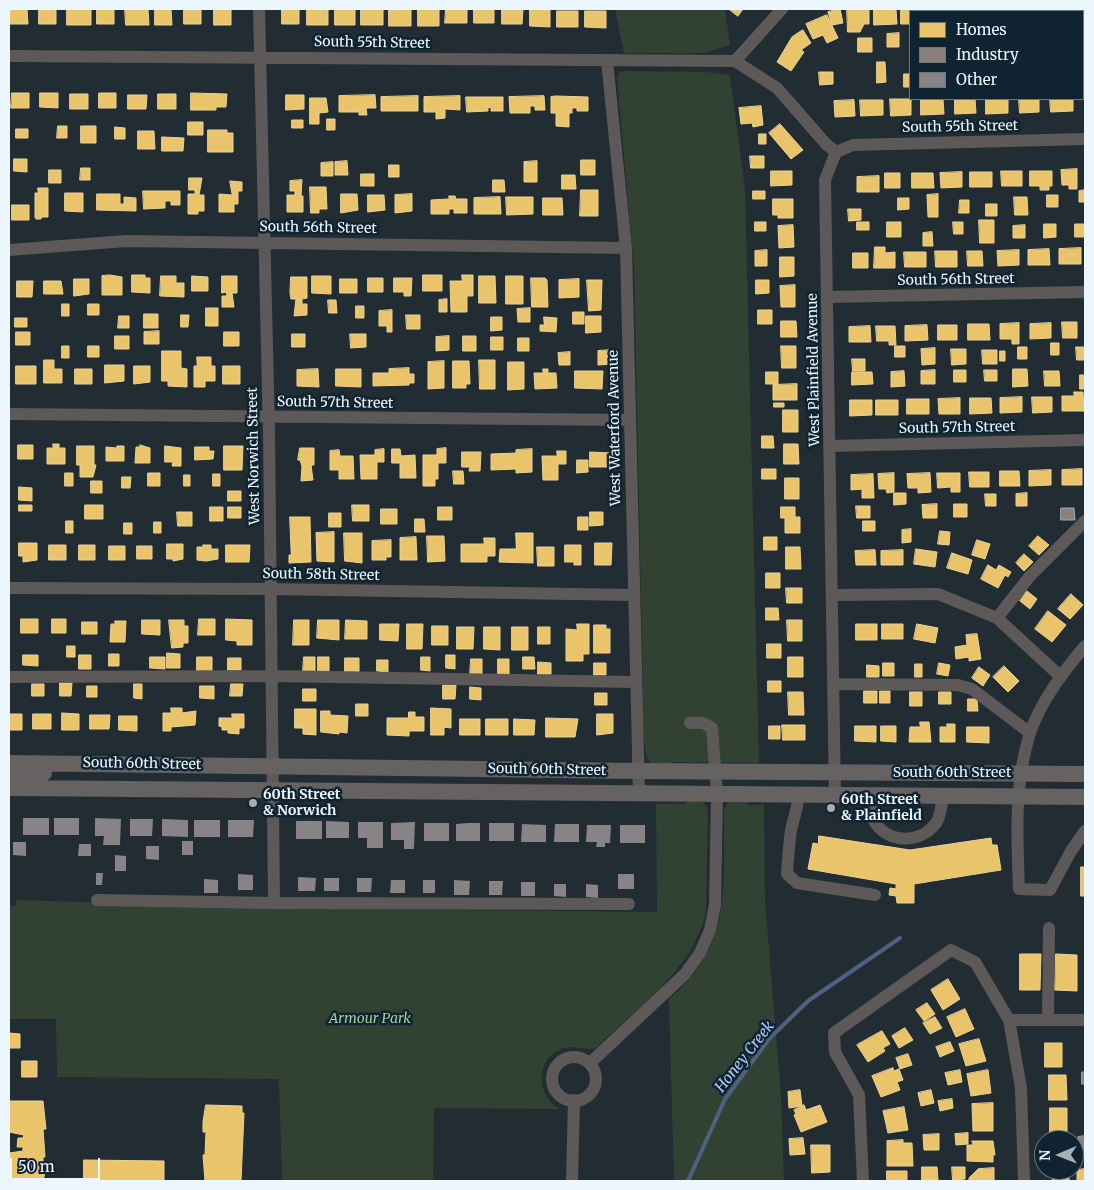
<!DOCTYPE html>
<style>
body{margin:0}
#map{position:relative;width:1094px;height:1190px;overflow:hidden;background:#222c33;font-family:Merriweather,serif}
canvas{display:block}
.frame{position:absolute;inset:0;border:10px solid #ecf6fd;pointer-events:none}
.legend{position:absolute;left:909px;top:10px;width:175px;height:90px;box-sizing:border-box;background:#102331;border:1px solid #687783;margin:0;padding:6px 9px;list-style:none;font-size:15px;color:#ecf6fd}
.legend li{display:flex;align-items:center;gap:10px;height:25px}
.legend b{width:25px;border:1px solid #687783}
.north{position:absolute;left:1034px;top:1130px;width:50px;height:50px;box-sizing:border-box;background:#102331;border:1px solid #687783;border-radius:50%;rotate:269deg;font-size:14px;font-weight:700;line-height:20px;text-align:center;color:#ecf6fd}
.north::after{content:'';display:block;margin:auto;width:18px;height:22px;background:#a5afb6;clip-path:polygon(50% 0,100% 100%,50% 72%,0 100%)}
.scale{position:absolute;left:10px;top:1158px;width:90px;height:22px;box-sizing:border-box;border:2px solid #ecf6fd;border-top:0;padding-left:6px;font-size:15px;line-height:18px;white-space:nowrap;color:#ecf6fd;-webkit-text-stroke:4px #102331;paint-order:stroke}
</style>
<div id="map">
<canvas width="1094" height="1190"></canvas>
<div class="frame"></div>
<ul class="legend">
<li><b style="height:14px;background:#e9c46a"></b>Homes</li>
<li><b style="height:14px;background:#8a817c"></b>Industry</li>
<li><b style="height:14px;background:#888386"></b>Other</li>
</ul>
<div class="north">N</div>
<div class="scale">50 m</div>
</div>
<script>
const ctx = document.querySelector('canvas').getContext('2d');
ctx.lineJoin = 'round';
function paint(path, color) { ctx.fillStyle = color; ctx.fill(path, 'evenodd'); }
function stroke(path, color, width, dash) { ctx.strokeStyle = color; ctx.lineWidth = width; ctx.lineCap = dash ? 'butt' : 'round'; ctx.setLineDash(dash || []); ctx.stroke(path); }
function label(font, color, halo, rows, align = 'center') {
  ctx.font = font + ' Merriweather,serif'; ctx.lineWidth = 5; ctx.setLineDash([]); ctx.textBaseline = 'middle'; ctx.strokeStyle = halo; ctx.fillStyle = color; for (const [text, x, y, turn = 0] of rows) {
    ctx.save(); ctx.translate(x, y); ctx.rotate((+turn || 0) * Math.PI / 180); ctx.textAlign = isNaN(turn) ? turn : align; if (halo) ctx.strokeText(text, 0, 0); ctx.fillText(text, 0, 0); ctx.restore();
  }
}
paint(new Path2D(`
 M615,9H725L730,45L704,53H624Z
 M623,71L706,72L730,75L745,190L759,763L673,762L669,766L651,764L647,758L644,741L634,268L617,79L619,73Z
 M744,800L749,805L764,804L765,900L781,1096L784,1181H674L669,999C734,945 723,884 724,809L729,801Z
 M688,801L703,802L708,809L706,913C692,971 638,1007 597,1047C586,1053 573,1042 559,1050C534,1063 538,1096 559,1109L434,1108L433,1181H282L279,1079L57,1077L56,1019H9V906H16V900L266,908L657,912L656,804H685Z`), '#314233');
const homes = new Path2D(`
 M10,9H27L28,24H10Z
 M39,9H56V24H39Z
 M67,9H91V25H67Z
 M97,9H114V24H97Z
 M125,9H148L149,25H126Z
 M155,9H171L172,25H155Z
 M184,9H201V24H184Z
 M214,9H231V25H214Z
 M282,9H299V24H282Z
 M307,9H328V25H307Z
 M335,9H355V25H335Z
 M361,9H383V25H361Z
 M389,9H411V26H389Z
 M418,9H439V26H418Z
 M446,9H467V23H445Z
 M474,9H494V23H474Z
 M502,9H523L522,24H502Z
 M530,9L550,10V27L530,26Z
 M729,9H743L738,16Z
 M840,9L843,23L832,25L828,12Z
 M847,9H869V24H864L860,32H848Z
 M874,9H896L897,24L874,25Z
 M901,9H923V11H910V24H901Z
 M927,9H951V11H928Z
 M978,9V11H955V10Z
 M983,9H1005V11H983Z
 M1032,9L1033,11H1010V10Z
 M1037,9H1059V11H1037Z
 M1085,10V25H1083V11H1064Z
 M557,11H578V27H557Z
 M585,11H606V28L585,27Z
 M827,15L838,38L827,43L823,35L813,39L806,24Z
 M803,30L811,43L801,50L804,52L791,71L777,62L792,37Z
 M899,33V47H887V34Z
 M858,38H872V52H858Z
 M877,62H885L886,82L877,83Z
 M819,72H833V84L820,85Z
 M904,74H910V87H904Z
 M12,93H29V108H11Z
 M40,93H58V108L40,107Z
 M99,93H116V108H99Z
 M191,93L227,94L226,107H216V110H191Z
 M70,94H88V109H70Z
 M158,94H176V109H158Z
 M128,95H147L146,109H128Z
 M286,95H304V109L286,110Z
 M375,95L376,108H366L367,115H359V112H339V96Z
 M418,96V111H381V97Z
 M460,96V110L445,109V118L436,119V112H424V97Z
 M544,96L545,110H535V106H530V113H510L509,97Z
 M556,96L588,97V111H577V108H572V113H569V127L556,126V113H551V97Z
 M466,97H503V111H491V107L488,108V111L467,112Z
 M310,98H326L328,112L319,113V124H310Z
 M890,99H911V115L891,116Z
 M921,99H943L944,114L921,115Z
 M955,99H975L976,113L955,114Z
 M986,99H1008V113L986,114Z
 M1019,99H1039V112L1020,113Z
 M1050,99H1073V111L1051,112Z
 M854,100L855,116L835,117L834,101Z
 M860,100H883V115L861,116Z
 M761,106L763,125L753,127L752,123L741,124L739,108Z
 M327,119H335V130H327Z
 M292,120H303V128H292Z
 M188,122H203V135H188Z
 M780,124L803,150L791,159L769,133Z
 M58,126H67V138H57Z
 M81,126H96V143H81Z
 M115,127L125,128V139H115Z
 M16,129H28V138H16Z
 M208,130H227V133H233V152H208Z
 M138,131H154L155,149H138Z
 M759,134H766V144H759Z
 M162,137L184,138L183,151H162Z
 M750,156H764V168H751Z
 M14,159H27V172L14,171Z
 M581,160H595V175H581Z
 M347,161L348,175H335V162Z
 M537,161V182H524V162Z
 M333,162V176H321V163Z
 M389,165H399V177H389Z
 M81,168H90V180H80Z
 M1077,169V189H1069V185H1062L1061,170Z
 M49,170H61V183H49Z
 M771,171H792V185L771,186Z
 M1001,171H1022V186H1002Z
 M1030,171H1052V186H1049V190H1040V186H1030Z
 M962,172V187L941,188L940,173Z
 M970,172H992V187H970Z
 M885,173H900V188H885Z
 M912,173H933L934,188H912Z
 M361,174H374V186H361Z
 M562,175H575L576,189H562Z
 M879,176V192H857V177Z
 M189,178H202L199,195H204V211H198V214H188V194H195V190H189Z
 M302,180L301,196H303V212H287V195H295V191H290V181Z
 M493,180H504L505,192H493Z
 M230,181L242,182V191H238V204H234V212H219V194L232,195Z
 M310,187H326L327,209H319V213H311Z
 M38,188H48V217H41V219H36L35,217V193H38Z
 M581,190H598V216H580Z
 M1085,190V202H1079V191Z
 M143,191H180V205H171V201H165V208L144,209Z
 M753,191H765V199H753Z
 M65,193H83V212L65,211Z
 M97,194H120V204H124V197L136,198V211L97,210Z
 M341,194H357L358,210L341,213Z
 M412,194V211L395,213V195Z
 M938,194V217H928L927,195Z
 M368,195H384L385,210L368,212Z
 M1047,195H1058V207H1047Z
 M449,196H455L456,199H467V213H454V209H449V214H431V200L449,199Z
 M500,197L501,214H474V198Z
 M506,197H533V214L507,215Z
 M1014,197H1027L1028,215H1015Z
 M543,198H562L563,215H543Z
 M898,198H909V209L898,210Z
 M773,199H793V218H778V215H773Z
 M960,200H969V213H959Z
 M986,204H997V216H986Z
 M12,205H29V220H12Z
 M848,209H861V220L849,221Z
 M979,220H994V243H980Z
 M755,222H766V231H755Z
 M857,222H869V230H857Z
 M887,222H901V237H887Z
 M953,222H963V234H954Z
 M1044,224H1056V237L1044,238Z
 M1075,224H1085V237H1075Z
 M793,225L794,247L779,248L778,226Z
 M1025,225V238H1013V226Z
 M932,232L933,246H923V233Z
 M875,247H885V253L895,252V268H874Z
 M1081,248V264H1059V249Z
 M1049,249L1050,265H1028V250Z
 M767,250V266H755V251Z
 M1019,250V265L998,266L997,251Z
 M935,251H957V267H936Z
 M967,251H982L983,266H968Z
 M904,252H926V267H905Z
 M853,253H868V268H853Z
 M780,257H794V276L780,277Z
 M110,275L122,277V295H102V276Z
 M132,275H145V278H150V293L132,292Z
 M423,275H442V291H423Z
 M462,275H473V296H467V312H451L450,281H462Z
 M161,276H176V283H184V297L160,296Z
 M192,276L208,277V291H192Z
 M222,276H237V293H232L234,307H222V296H227L226,292L222,293Z
 M312,276H331V294L312,293Z
 M479,276H495L496,303H479Z
 M506,276H523V304H506Z
 M291,277H307V298L302,299V304H307V315L294,316L296,299H291L290,293Z
 M368,278H383V292H368Z
 M394,278H412L411,296H404V292H394Z
 M531,278H545L547,280L548,307H532Z
 M74,279H89V294L74,296Z
 M340,279H357V293H340Z
 M579,279V297L559,298V280Z
 M587,280H602L601,310L589,311Z
 M756,280H769V293L756,294Z
 M17,281H33L32,297H17Z
 M44,281H61L63,294H44Z
 M795,285V307H781L780,286Z
 M447,299V312H439V300Z
 M328,300H336L337,313H329Z
 M62,304H69V316H62Z
 M88,304H99V315H88Z
 M356,306H364V318H356Z
 M206,308H218V326H206Z
 M530,308V322H518L517,309Z
 M392,310V332H387V326H379V311Z
 M758,310H772V324H758Z
 M573,312H584V324H573Z
 M144,314H158V328H144Z
 M181,315H189L188,327H181Z
 M406,315H420V329H407Z
 M119,316H129V328H118Z
 M586,316H601V332L586,333Z
 M491,317H502V330L491,331Z
 M544,317L557,318L556,332L540,331V325H544Z
 M15,318H27V327H15Z
 M781,321H796L797,337H781Z
 M1062,322H1077V338H1063Z
 M1019,323V344H1012V339H1000V324Z
 M1051,323V338L1030,339V324Z
 M968,324H989L990,340H968Z
 M927,325L928,340L905,341V326Z
 M938,325H957V340H938Z
 M870,326L871,342H849V327Z
 M876,326H895L896,345H889V341H877Z
 M159,331V344H144V332Z
 M16,332H30V345H16Z
 M224,332H239V346H224Z
 M292,334H305V347H292Z
 M350,334H366V347L351,348Z
 M115,336H129V349H115Z
 M449,336V350L436,351V337Z
 M463,336H476V351H463Z
 M491,337H503V350H491Z
 M518,338H529V351H518Z
 M1051,343H1059V355H1051Z
 M62,346H69V358H62Z
 M88,346H99V357H88Z
 M781,346H796V368H782Z
 M895,346H905V357H895Z
 M1018,347H1027V359H1018Z
 M1076,347H1085V360H1077Z
 M935,348V364L922,365L921,349Z
 M951,349H966V364L952,365Z
 M612,350V364L598,365V351Z
 M982,350H997V364H983Z
 M162,351H181V368L187,369V387L168,386V381H162Z
 M1000,351H1005V361H1000Z
 M570,352V365H559L558,353Z
 M197,357H211V366H215V381H205V387H194V366H197Z
 M852,359H865V371H853Z
 M44,360H54V369H62V383H44Z
 M479,360H495V389H480Z
 M444,361V388L428,389V362Z
 M453,361H469L470,384H466V388H453Z
 M508,362H524V389L508,390Z
 M105,365H124V381L105,383Z
 M16,366H36V384H16Z
 M134,366H150V382L134,384Z
 M223,366H240V384H223Z
 M409,368V374H414V383H409V385L373,386V373H389V369Z
 M75,369H92V384H75Z
 M318,369L319,387L297,386V370Z
 M336,369H361V387L336,386Z
 M543,369H548V373H556L557,388L535,389L534,373H543Z
 M1013,369H1027L1028,386L1013,387Z
 M935,370V384H921V371Z
 M954,370H966V382H954Z
 M984,370H997V381H985Z
 M575,371H603L602,389L575,388Z
 M904,371L905,386L891,387V372Z
 M1044,371H1059L1060,386H1045Z
 M766,372H778V384H766Z
 M852,372H872L873,384L852,385Z
 M1080,375H1085V389H1080Z
 M797,384V400H773V385Z
 M1074,392H1083L1084,411H1062V396H1074Z
 M1022,397V412L1000,413V398Z
 M1032,397H1052V412L1033,413Z
 M960,398V414H939L938,399Z
 M970,398H991L992,413L970,414Z
 M907,399H929V414H907Z
 M850,400H872V415L850,416Z
 M876,400H898V415H876Z
 M774,403H784V407H774Z
 M783,410H798V432H783Z
 M762,436H773L774,448H762Z
 M53,444H59V448H65V464H47V448H53Z
 M784,444H798L799,464H784Z
 M18,445H33V459H18Z
 M140,445L150,448V463H135L136,447H140Z
 M77,446H94V465H96L93,477H80V465H77Z
 M117,446H124V461H106V447L117,448Z
 M165,446L181,448V466H172L173,462H165Z
 M224,446H243L242,470H224Z
 M195,447H209V451H214L213,459L195,460Z
 M300,448H314V465H311L313,480L301,481L302,466L300,460H298Z
 M446,448V463H438V479H435V486H423V455H437V449Z
 M384,449V462H377V479H361L360,455H375V450Z
 M392,449H400L401,456L415,455L416,478H400V463H392Z
 M532,449V472L516,473V469L491,470V454L516,453V450Z
 M339,450L340,456H353L354,479H339V470H330V451Z
 M557,451H566V464H558V480H543L542,456H557Z
 M462,452H481L480,471H469L470,467H462Z
 M590,452L611,453V467H590Z
 M577,460H588V472L577,473Z
 M762,469H776V479H762Z
 M1082,469V485H1062V470Z
 M1051,470V485L1029,486V471Z
 M453,471H463L464,484H454Z
 M1000,471H1019L1020,486H1000Z
 M969,472H989V487H970Z
 M65,473H73V486H65Z
 M148,473H160V486H148Z
 M894,473V492L887,493L886,489H879L878,474Z
 M930,473L931,492L918,493V488H908L907,474Z
 M937,473H960V492H951V487L938,488Z
 M213,474H220V486H213Z
 M873,474L874,498H862V489L851,490V475Z
 M184,475H190V486H184Z
 M122,477H131L130,488H122Z
 M785,478H799V499H785Z
 M91,481H102V493H91Z
 M19,487L32,488V501L19,500Z
 M228,491H241V501H228Z
 M894,493H906V504L894,505Z
 M1027,493V506H1016V494Z
 M985,494H996V506H986Z
 M937,504V518H923L922,505Z
 M954,504H967V517H954Z
 M19,505H32V511H19Z
 M85,505H103V519H85Z
 M352,505H369V521H353Z
 M856,506H870V518H857Z
 M210,507H223V521H210Z
 M228,507H241V518H228Z
 M438,507H452V520H438Z
 M781,507H795V517H800V533H785V518H781Z
 M381,509H397V524H381Z
 M177,512H192V526H178Z
 M590,512H603V525L590,526Z
 M329,513H341V527H329Z
 M290,517H310L311,562L289,563V555H291Z
 M578,517H588V530H578Z
 M415,519H424L425,532H415Z
 M66,521H73V533H66Z
 M863,521H875V531H863Z
 M154,522H161V533H154Z
 M124,523H132V534H124Z
 M911,529V542L902,543V530Z
 M940,531L950,532L949,545L938,544Z
 M334,532V562L317,561L316,533Z
 M344,533H362V563L345,561Z
 M516,533H533V563L499,562L500,549H516Z
 M427,536H444L445,561L428,562Z
 M1038,536L1049,545L1039,555L1029,546Z
 M416,537L417,560H400V538Z
 M764,537H777V550H764Z
 M484,538H495V556H487V562H461V544H484Z
 M391,540V557H386V560H372V541Z
 M977,540L990,544L985,559L972,555Z
 M19,543H37V560L23,562V556H19Z
 M595,543H612L611,565H595Z
 M167,544H183V559L173,561V559H167Z
 M49,545H66V560H49Z
 M79,545H95V560H79Z
 M203,545H211V549H218V559L206,561L197,560V547H203Z
 M226,545H250L249,562H226Z
 M565,545H581V565H574V562H565Z
 M109,546H125V560H109Z
 M137,546H152V559H137Z
 M537,547H554V566H538Z
 M786,547H800L801,569H786Z
 M916,549L937,552L935,567L914,564Z
 M875,550L876,565H856L855,551Z
 M903,550V565H881V551Z
 M952,553L972,560L968,574L947,568Z
 M1024,554L1033,562L1024,571L1016,563Z
 M988,565L996,570L999,565L1011,572L1008,577L1005,575L998,588L981,579Z
 M766,573H780V588H766Z
 M786,588H802V603H787Z
 M1027,591L1037,599L1030,609L1020,601Z
 M1071,594L1083,605L1070,619L1058,609Z
 M766,608H778L779,620H766Z
 M1048,611L1066,625L1052,642L1035,629Z
 M21,619H38V633H21Z
 M52,619H66V633H52Z
 M199,619H215V635H198Z
 M226,619L252,620V645H237V641L226,640Z
 M142,620H160V635L142,634Z
 M169,620H184V626H188V643H183V647L172,648Z
 M294,620H309V645H293Z
 M318,620H339V640L317,638Z
 M346,620L367,621V639H345Z
 M787,620H802V641H788Z
 M115,621H126L125,642H110L111,624H115Z
 M82,622H97V634H82Z
 M380,624H399L398,641L380,640Z
 M407,624H423L422,649H407Z
 M577,624H589V654H583V661H566V629L577,630Z
 M856,624H877V640H856Z
 M882,624H903V639H882Z
 M917,624L938,628L935,643L914,639Z
 M594,625H606V629H610V653H594Z
 M432,626H448V645H432Z
 M457,627H474L473,649H457Z
 M484,627H500V650L484,649Z
 M512,627H528V650H512Z
 M538,627H550V644H538Z
 M977,634L981,659L969,661V657L956,659L955,647L967,645L966,635Z
 M767,644H781V658H767Z
 M67,646H75V657H67Z
 M167,653L180,654V668H167Z
 M109,654H119V666H109Z
 M23,655H38V666L23,665Z
 M79,655H91V669H79Z
 M446,655H455V669L446,668Z
 M150,657H165V669L150,668Z
 M197,657H212V671H197Z
 M304,657H315V671H303Z
 M318,657H329V671H318Z
 M421,657H430V671L421,670Z
 M523,657H534L535,669H523Z
 M788,657H803V677H788Z
 M228,658H241V670H228Z
 M345,658H359V672H345Z
 M471,659H482V675H470Z
 M498,659H509V674H498Z
 M377,660H388V672L377,671Z
 M538,662L551,663V674H538Z
 M594,663H606V675H594Z
 M883,663H894V676H883Z
 M939,663L950,665L948,676L937,674Z
 M915,664H922V677H915Z
 M867,665L879,666V677H867Z
 M1004,666L1019,681L1008,692L993,677Z
 M979,667L990,675L983,686L972,678Z
 M768,681H781V692H768Z
 M60,683H72L71,696H60Z
 M32,684H44V696H32Z
 M134,684H142V699L134,698Z
 M231,684H243L242,696H230Z
 M443,685H456L455,699H443Z
 M87,686H97V697H87Z
 M200,686H214V699L200,698Z
 M470,687L481,688V700L470,699Z
 M303,689H316V701H303Z
 M864,691H877V703H864Z
 M880,691H890V703H880Z
 M788,692H803L804,715H789Z
 M910,692H922V706H910Z
 M939,692H951V704H939Z
 M595,693H607V705H595Z
 M968,699H977L978,711H968Z
 M356,704H368V716H356Z
 M171,708H182V713L196,711L195,725L171,727V731H163V713H171Z
 M431,708L451,709V728L444,727V735H431Z
 M295,709H316V735L303,734V728H295Z
 M321,711H330V715L348,716L347,733L339,732V734L321,732Z
 M409,712H415V717H424V731H409V736L387,735V718H408Z
 M62,713L79,714V730H62Z
 M9,714H22V730H9Z
 M33,714H51V729H33Z
 M232,714H244V728H239V734L228,733V730H222V727L219,726V718H232Z
 M597,714H613V733L597,735Z
 M90,715H110L109,729H90Z
 M119,716H137V731L119,730Z
 M546,718L578,719L575,737H546Z
 M460,719H480V735H460Z
 M486,719H508V735H486Z
 M514,719L535,720L534,735H514Z
 M920,722H929L931,742H909L910,727H920Z
 M947,724H955V742H940V727H947Z
 M782,725H805V740H783Z
 M769,726H780V739H769Z
 M855,726H876V742L855,741Z
 M881,726H896V742L881,741Z
 M967,727H989V743L967,742Z
 M819,836L910,850L991,838L992,845H997L1001,870L914,884V903H897L896,896L889,895L890,888L896,889V884L808,869L813,843L818,844Z
 M1081,867H1085V896H1081Z
 M1020,954H1041L1040,990H1020Z
 M1056,954L1077,955V991L1055,990Z
 M948,979L960,999L943,1010L931,990Z
 M927,1003L935,1014L924,1021L916,1010Z
 M965,1009L974,1029L956,1037L947,1017Z
 M935,1017L942,1028L930,1034L923,1023Z
 M905,1028L913,1040L899,1048L892,1036Z
 M882,1031L890,1044L883,1048L885,1051L868,1062L857,1045Z
 M9,1033L20,1034V1048H9Z
 M979,1039L986,1061L966,1066L959,1044Z
 M950,1042L954,1051L940,1057L936,1047Z
 M1045,1043H1062V1067H1045Z
 M908,1054L912,1065L900,1069L896,1058Z
 M22,1061H37V1077H22Z
 M893,1068L894,1071L899,1069L903,1080L897,1082L900,1090L881,1097L872,1076Z
 M960,1070L962,1082L948,1085L945,1073Z
 M988,1070L991,1093L971,1096L967,1074Z
 M1049,1075H1066L1067,1100H1049Z
 M800,1090L802,1106L789,1108L788,1092Z
 M931,1090L934,1103L921,1106L918,1093Z
 M952,1099L953,1108L940,1111L938,1101Z
 M9,1101H43L46,1129H43L45,1157H43V1172H45L43,1181H9V1153L23,1151V1147H17L18,1138H23L24,1135L9,1132Z
 M993,1103V1131H973L972,1104Z
 M206,1105L242,1106V1113H244L241,1181H205L203,1155H205L206,1132H203V1122Z
 M804,1105L806,1110L820,1105L827,1122L801,1132L794,1115L796,1114L794,1110Z
 M904,1107L908,1130L888,1133L883,1111Z
 M1050,1108H1067V1133H1050Z
 M968,1133V1144L956,1145L955,1134Z
 M939,1134V1150H924L923,1135Z
 M803,1138L805,1154L790,1155L789,1139Z
 M903,1140V1143H912L913,1166H887V1141Z
 M972,1141H993L995,1155H993V1162L967,1161V1145H973Z
 M811,1145H830V1172L812,1173Z
 M84,1160L164,1161V1181H84Z
 M922,1167H937L938,1180H922Z
 M952,1167H965V1179L953,1180Z
 M994,1168V1181H969V1178L978,1169Z
 M1085,1169V1181H1077V1170Z
 M887,1171H907V1181H887Z
 M1052,1173H1069V1181H1053Z`);
paint(homes, '#e9c46a');
stroke(homes, '#ead396', 1);
const industry = new Path2D(`
 M1061,508H1074L1075,520H1061Z
 M1082,1072H1085V1084H1082Z
 M1085,1136V1152H1081L1078,1137Z`);
paint(industry, '#8a817c');
stroke(industry, '#a7a4a3', 1);
stroke(new Path2D(`
 M688,1181L725,1099L769,1039L808,1001L900,938`), '#4e617f', 4);
paint(new Path2D(`
 M23,818H49V835H23Z
 M54,818H79V835H54Z
 M95,818L121,819L120,845H103L104,836H95Z
 M130,819H153L152,836H130Z
 M162,819L188,820V837L162,836Z
 M194,820H220V837H194Z
 M228,820H254L253,837H228Z
 M296,821H322V839H296Z
 M326,821L349,822V838H326Z
 M358,822H383V848H367V838H358Z
 M415,822L414,849H404V840H391V823Z
 M424,823H449V841H424Z
 M468,823H480V841H456V824Z
 M489,823H514V841H489Z
 M522,824L546,825V842H521Z
 M555,824H579V842H554Z
 M587,825H611L610,843H605V847H596L597,842H586Z
 M620,825H645V843H620Z
 M182,841H193V855H182Z
 M13,842H26V856L13,855Z
 M79,844H91V856H78Z
 M146,846H159V860L146,859Z
 M115,855L126,856V871H115Z
 M96,873H103L102,885H96Z
 M238,874L253,875V890H238Z
 M618,874H634V889H618Z
 M298,877L316,878L315,891H298Z
 M324,878H339V891H324Z
 M357,878H372L371,892H357Z
 M204,879L218,880V893H204Z
 M391,880H405V893H390Z
 M423,880H435V893H423Z
 M454,880L470,881L469,895H454Z
 M489,881H503L502,895H489Z
 M521,882H535V896H521Z
 M554,884H566V897L554,896Z
 M586,884L598,885V898L586,897Z`), '#888386');
stroke(new Path2D(`
 M259,9L269,432L274,903
 M9,56L735,61
 M607,61L626,248L639,794
 M735,61L777,88L826,144L836,152L825,180L835,796
 M735,61L782,9
 M836,152L853,145L1085,139
 M9,250L126,241L626,248
 M828,297L1085,292
 M9,414L630,420
 M830,446L1085,440
 M9,588L271,589L633,595
 M833,595L938,594L997,618L1060,676
 M997,618L1030,576L1085,521
 M1085,646C1063,672 1041,701 1030,733C1014,783 1017,838 1019,889L1050,890L1071,851L1085,831
 M9,677L272,676L635,682
 M835,684L958,685L972,689L1030,733
 M798,795C798,810 794,816 791,830C789,844 788,859 787,874L797,883L875,895
 M870,796C871,803 870,813 873,819C886,844 920,845 936,823C941,816 941,806 943,797
 M97,900L274,903L629,904
 M1009,1020H1085
 M1048,1020L1049,928
 M552 1079a22 22 0 1 1 44 0a22 22 0 1 1-44 0Z
 M590,1063L685,974L700,953L710,930L715,905L717,794L712,728L703,723H690
 M572,1181L574,1100
 M863,1181L859,1095L835,1052L834,1033L951,950L975,962L1009,1020L1021,1088L1024,1181`), '#5d5958', 12);
stroke(new Path2D(`
 M9,763L638,771L1085,774
 M9,779L26,773H44
 M9,788L1085,797`), '#656261', 16);
for (const [x, y, r, color] of [
 [253,803,5,"#a5afb6"],
 [831,808,5,"#a5afb6"]
]) { const dot = new Path2D(); dot.arc(x, y, r, 0, 2 * Math.PI); ctx.fillStyle = color; ctx.fill(dot); stroke(dot, '#102331', 2); }
label('14px', '#ecf6fd', '#102331', [
 ["South 55th Street",372,43,1],
 ["South 55th Street",960,127,-1],
 ["South 56th Street",318,228,1],
 ["South 56th Street",956,280,-1],
 ["West Plainfield Avenue",814,370,-91],
 ["South 57th Street",335,403,1],
 ["West Waterford Avenue",615,428,-91],
 ["South 57th Street",957,428,-1],
 ["West Norwich Street",254,456,-91],
 ["South 58th Street",321,575,1],
 ["South 60th Street",142,764,1],
 ["South 60th Street",547,770,1],
 ["South 60th Street",952,773]
]);
label('bold 14px', '#ecf6fd', '#102331', [
 ["60th Street",263,795],
 ["& Norwich",263,811],
 ["60th Street",841,800],
 ["& Plainfield",841,816]
], 'left');
label('italic 14px', '#9dcf9b', '#102331', [
 ["Armour Park",370,1019]
]);
label('italic 15px', '#b2cdfa', '#102331', [
 ["Honey Creek",745,1057,-52]
]);
</script>
